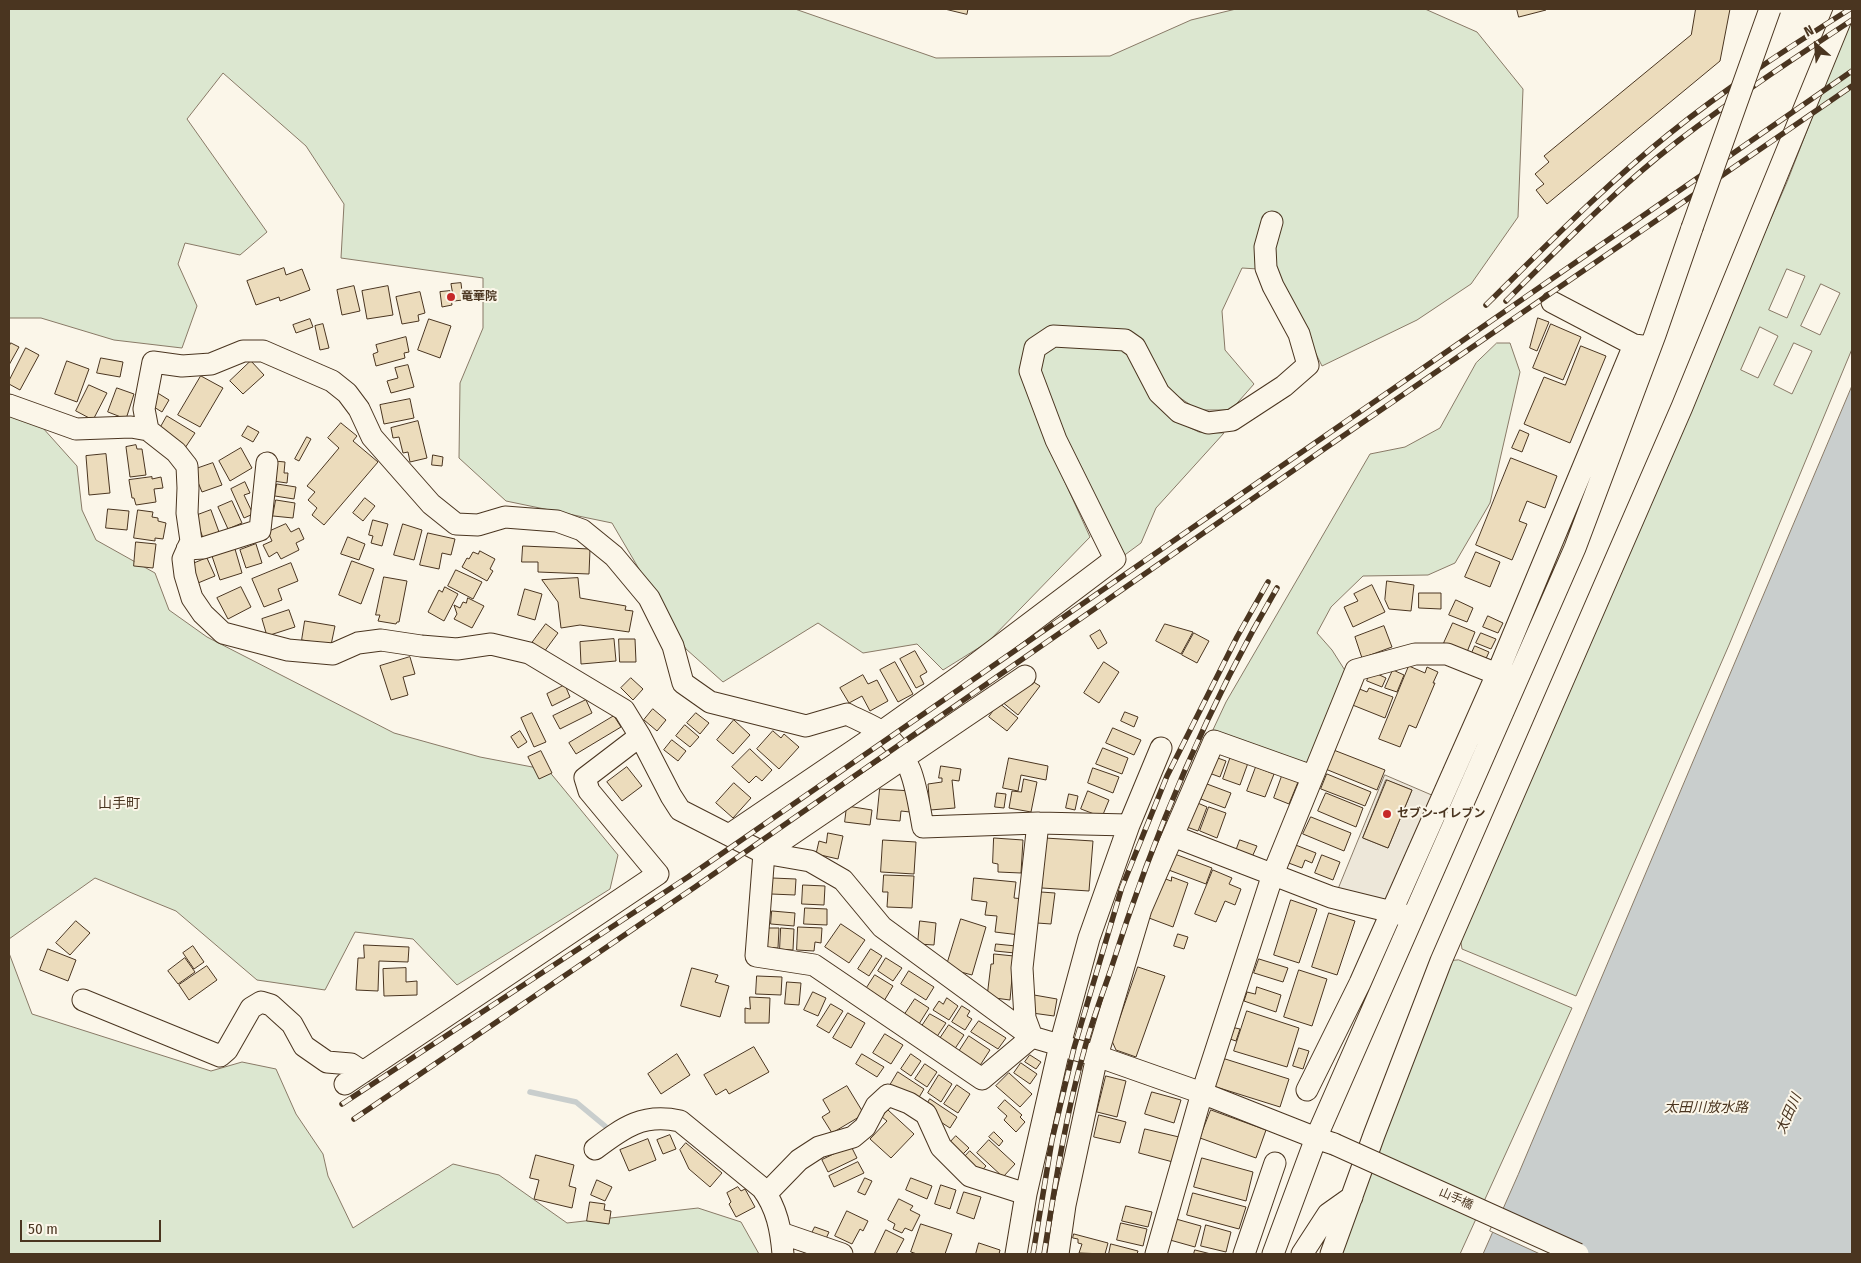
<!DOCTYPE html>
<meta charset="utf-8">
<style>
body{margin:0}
#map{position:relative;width:1861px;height:1263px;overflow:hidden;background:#fbf6e9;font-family:"Fira Sans Condensed",sans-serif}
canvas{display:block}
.frame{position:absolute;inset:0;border:10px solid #4a3520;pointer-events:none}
.north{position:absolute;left:1791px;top:20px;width:50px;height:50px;-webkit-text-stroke:4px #fbf6e9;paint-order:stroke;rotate:333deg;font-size:14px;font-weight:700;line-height:20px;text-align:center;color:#4a3520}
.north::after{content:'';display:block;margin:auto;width:18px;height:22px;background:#4a3520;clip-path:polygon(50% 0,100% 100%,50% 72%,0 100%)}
.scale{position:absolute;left:20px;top:1220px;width:141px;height:22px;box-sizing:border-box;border:2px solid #4a3520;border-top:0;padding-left:6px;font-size:15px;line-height:18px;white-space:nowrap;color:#4a3520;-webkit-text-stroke:4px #fbf6e9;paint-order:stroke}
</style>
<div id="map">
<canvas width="1861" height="1263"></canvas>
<div class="frame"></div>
<div class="north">N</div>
<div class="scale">50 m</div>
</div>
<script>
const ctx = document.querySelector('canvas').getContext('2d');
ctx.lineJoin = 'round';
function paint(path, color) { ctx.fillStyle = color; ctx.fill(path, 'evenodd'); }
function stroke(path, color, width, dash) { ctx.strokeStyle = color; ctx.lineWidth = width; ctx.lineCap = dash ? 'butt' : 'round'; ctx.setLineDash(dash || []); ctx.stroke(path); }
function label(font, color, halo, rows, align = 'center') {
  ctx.font = font + ' "Fira Sans Condensed","Noto Sans JP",sans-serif'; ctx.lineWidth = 4; ctx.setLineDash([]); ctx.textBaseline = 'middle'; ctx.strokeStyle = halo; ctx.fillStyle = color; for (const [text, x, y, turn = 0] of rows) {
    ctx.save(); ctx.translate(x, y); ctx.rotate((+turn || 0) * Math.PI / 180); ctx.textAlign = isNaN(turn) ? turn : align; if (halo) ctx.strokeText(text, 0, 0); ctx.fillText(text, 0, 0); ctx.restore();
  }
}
const green = new Path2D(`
 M9,9H795L936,58L1110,56L1191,20L1236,9H1425L1477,32L1523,89L1518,217L1471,284L1417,320L1322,366L1274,270L1242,268L1222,311L1225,350L1254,384L1231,410H1198L1164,387L1128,334L1033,348L1048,445L1090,537L988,642L943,670L917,644L863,653L818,623L723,682L686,649L612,523L506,501L459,458L460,383L483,328V278L341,258L344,204L306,146L223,73L187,119L267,232L240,255L185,243L178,264L197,306L182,348L114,340L41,318H9Z
 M1852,15V349L1729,645L1576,996L1462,949L1459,930L1787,182ZM1787,269L1805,276L1787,318L1769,310ZM1821,284L1840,293L1820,335L1801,326ZM1760,327L1778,336L1758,378L1741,370ZM1794,343L1812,351L1792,394L1774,385Z
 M1054,343L1120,346L1130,352L1174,420L1199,432L1224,433L1156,508L1141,543L1122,557L1063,442L1036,370L1040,352Z
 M1497,343H1510L1520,372L1490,503L1455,563L1428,575L1363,576L1331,607L1317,633L1332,650L1346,672L1311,764L1211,734L1226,702L1370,454L1405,447L1440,428L1476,363Z
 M9,415L42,427L77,466L82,510L96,540L155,573L169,610L207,637L394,733L480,757L548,770L618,855L610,889L457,985L413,939L355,932L325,990L257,980L176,911L95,878L9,939Z
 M9,953L32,1014L211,1071L242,1062L276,1069L296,1114L323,1154L328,1176L353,1228L453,1164L499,1175L567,1223L698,1208L741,1222L759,1254H9Z
 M1459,960L1572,1008L1460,1254H1336L1449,961Z`);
paint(green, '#dce7d0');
stroke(green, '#887966', 1);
const parking = new Path2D(`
 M1385,775L1434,796L1389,901L1338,890ZM1386,780L1412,790L1388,848L1363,838Z`);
paint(parking, '#ede7d9');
stroke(parking, '#887966', 1);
const water = new Path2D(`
 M1852,386V1254H1483L1518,1175Z`);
paint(water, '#c9cecd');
stroke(water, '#887966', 1);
const pier = new Path2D(`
 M1498,1213L1588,1254H1540L1490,1231Z`);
paint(pier, '#fbf6e9');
stroke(pier, '#887966', 1);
stroke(new Path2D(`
 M530,1092L576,1102L611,1131`), '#c9cecd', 5.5);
const building = new Path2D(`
 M945,9H968L967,14Z
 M1517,9H1546V10L1519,17Z
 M1696,9H1730L1720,61L1547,204L1536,190L1544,184L1535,174L1549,162L1544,156L1691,35Z
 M284,268L286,275L302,269L310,290L280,301L279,297L256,305L247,281Z
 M461,283L463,300L454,301L451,284Z
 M354,286L360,311L342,315L337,290Z
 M388,286L393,315L367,319L362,291Z
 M450,291L452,305L442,307L440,292Z
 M420,292L425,313L418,315L419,321L402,324L396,297Z
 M1538,318L1549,322L1537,351L1530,348Z
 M310,319L313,327L296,333L293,325Z
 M429,319L451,326L440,358L418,350Z
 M323,324L329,348L320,350L315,326Z
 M1551,324L1581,337L1563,380L1533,368Z
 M406,337L409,352L404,353L405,358L376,366L373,354L378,352L376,345Z
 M11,343L19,347L9,365V347Z
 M1581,346L1606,356L1570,443L1524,424L1544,377L1565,385Z
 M26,348L39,355L20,390L9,384V381Z
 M101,358L123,362L120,377L97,373Z
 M67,361L89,369L77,402L55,394Z
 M251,361L264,375L243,394L230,381Z
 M408,365L414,387L391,393L387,381L398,378L395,368Z
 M201,376L223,388L200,427L178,415Z
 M89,385L107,393L93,420L76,411Z
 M117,388L134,394L126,419L108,412Z
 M156,392L169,400L162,412L149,404Z
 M410,399L414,418L384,424L380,405Z
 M167,416L195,433L185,448L158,432Z
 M418,421L427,458L410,462L408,452L403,453L399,437L393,438L391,428Z
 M341,423L357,436L353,441L378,462L324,525L312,515L317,508L308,500L315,492L307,486L339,448L328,438Z
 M248,426L259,432L253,442L242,436Z
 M1520,430L1529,434L1522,452L1512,448Z
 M307,437L311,439L299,461L295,459Z
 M136,445L137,449H142L146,475L130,477L126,447Z
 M241,448L252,468L230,481L219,461Z
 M106,454L110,493L89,495L86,456Z
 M433,455L443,457L442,466L432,465Z
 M1511,458L1557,476L1545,508L1527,501L1519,521L1527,524L1512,560L1476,545Z
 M275,461L285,462L284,473H288L287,483L273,481Z
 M213,463L222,485L202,492L193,470Z
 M152,477V479L161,477L163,488L154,489L156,502L136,505L134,498H132L129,480Z
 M245,482L250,493L244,495L253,514L244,518L231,489Z
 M277,484L296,487L294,499L275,496Z
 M365,498L375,506L363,521L353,513Z
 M276,500L295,503L293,518L273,516Z
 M232,501L242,523L228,529L218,507Z
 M108,509L129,511L127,530L106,528Z
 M138,510L153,512L152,517L158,518V521L166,523L163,539L155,538V541L134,538Z
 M211,510L219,532L203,538L195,516Z
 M373,520L388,524L382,546L371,543L373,536L369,535Z
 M286,524L291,532L299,528L304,539L296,543L299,550L281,559L277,552L269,557L263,545L272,541L268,532Z
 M403,524L422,530L414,560L394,555Z
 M428,533L455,539L451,555L442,553L439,569L420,565Z
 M348,537L365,544L359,560L341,554Z
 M136,542L156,544L153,568L134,566Z
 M256,544L262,563L246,568L240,550Z
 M523,546L590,549L589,574L538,572V562H522Z
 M235,549L242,573L220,580L212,556Z
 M480,551L495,559L490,569L493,571L487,581L462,567L467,558L469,559L473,552L478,554Z
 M1476,552L1500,562L1490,587L1465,577Z
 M207,558L215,576L198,583L190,565Z
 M352,561L374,569L361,604L339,595Z
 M291,563L298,581L278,589L282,600L264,607L252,579Z
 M456,570L482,582L473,599L448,586Z
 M384,577L407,581L399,622H397L396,624L378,621L380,615H376Z
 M578,578L580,598L626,606L625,610L633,611L629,632L580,625L561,628L558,602L542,580Z
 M1387,581L1414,585L1411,611L1389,609L1385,600Z
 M1372,585L1385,612L1353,627L1344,607L1358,601L1354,594Z
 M241,587L251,607L228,619L217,598Z
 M445,587L458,594L444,621L428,612L439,590L442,592Z
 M525,589L542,594L535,620L518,615Z
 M1419,593H1441V609L1419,608Z
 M468,598L484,606L472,628L454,619L457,614L454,605L460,608L463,602L466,603Z
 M1456,600L1473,608L1467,622L1449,615Z
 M289,610L295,627L267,636L262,619Z
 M1488,616L1503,623L1498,633L1483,627Z
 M305,621L335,626L331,645L302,640Z
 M1453,623L1475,632L1467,652L1444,643Z
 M546,624L558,633L544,652L532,643Z
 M1165,624L1193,632L1181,654L1156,641Z
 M1384,626L1392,647L1362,658L1355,637Z
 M1100,630L1107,643L1098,649L1090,636Z
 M1194,633L1209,641L1197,663L1182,655Z
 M1481,633L1496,639L1491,649L1476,643Z
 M614,639L616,661L581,664L580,642Z
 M619,639H635L636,662H620Z
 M1475,646L1489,652L1484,663L1470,657Z
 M915,651L927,672L920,676L924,684L916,688L900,659Z
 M410,657L415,674L403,677L408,695L391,700L380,666Z
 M895,662L913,694L898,702L880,670Z
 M1104,662L1119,672L1099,703L1084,693Z
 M1409,666L1425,673L1427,667L1438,672L1433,683H1435L1416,728L1409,725L1400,747L1379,739Z
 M1393,670L1404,675L1397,692L1385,688Z
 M1371,671L1386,678L1382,687L1367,681Z
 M863,675L868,684L877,680L888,701L870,711L862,696L849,703L840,688Z
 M631,678L643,689L633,700L621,688Z
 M1032,681L1040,686L1018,715L1001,701Z
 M565,685L570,697L552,706L547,694Z
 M1357,688L1367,692L1369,688L1393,697L1385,718L1350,704Z
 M586,700L592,713L560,729L553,716Z
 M999,703L1018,718L1007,731L989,717Z
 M653,709L666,720L657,731L644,720Z
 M1125,712L1138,717L1134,727L1121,721Z
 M532,713L546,742L534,747L521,718Z
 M696,713L709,723L700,734L687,723Z
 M614,716L621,727L576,754L569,743Z
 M734,720L750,735L733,754L717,740Z
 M685,725L699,737L690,747L676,736Z
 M1113,728L1141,740L1134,755L1106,743Z
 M520,731L527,742L518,748L511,737Z
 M773,731L781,738L784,734L799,747L779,769L757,749Z
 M672,740L686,751L678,761L664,750Z
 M1103,748L1128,758L1122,774L1096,764Z
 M750,749L772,770L762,781L756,776L749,783L732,767Z
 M1331,749L1385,770L1377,790L1323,768Z
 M541,751L552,773L539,779L528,757Z
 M1231,756L1248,763L1240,785L1223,779Z
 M1215,757L1226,761L1220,777L1209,773Z
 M1009,758L1048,766L1046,780L1021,775L1018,791L1003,788Z
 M941,766L961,769L959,781L952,780L955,808L930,810L928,784L942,782V778H939Z
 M627,767L642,786L622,801L607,782Z
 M1256,767L1274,774L1265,797L1247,791Z
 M1093,768L1119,777L1113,793L1088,783Z
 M1327,774L1371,792L1365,806L1321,789Z
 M1282,776L1298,782L1289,804L1274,798Z
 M1024,779L1037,782L1031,812L1009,808L1012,791L1021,792Z
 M1387,780L1412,790L1388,848L1363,838Z
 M734,783L751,798L733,818L716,803Z
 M1207,784L1231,793L1225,808L1201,799Z
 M880,789L912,791L910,812L901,811L900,821L877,819Z
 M1088,791L1109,800L1102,817L1081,809Z
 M997,793L1006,794L1004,808L995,807Z
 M1326,793L1363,808L1356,827L1318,811Z
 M1069,794L1078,796L1075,810L1066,808Z
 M1193,801L1207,807L1198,831L1184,826Z
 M847,806L872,810L870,825L845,822Z
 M1209,807L1226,813L1217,838L1200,831Z
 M1311,817L1351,833L1344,851L1303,834Z
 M828,833L843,836L838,859L816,854L819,841L826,843Z
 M994,838L1023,840L1021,873L998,872V864L993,863Z
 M1045,838L1093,841L1089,891L1042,888Z
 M883,840L916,842L914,874L881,872Z
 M1240,840L1257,846L1252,857L1236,851Z
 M1293,844L1316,853L1312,863L1305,860L1302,868L1286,862Z
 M1172,853L1212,868L1206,884L1166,869Z
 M1322,855L1340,862L1333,880L1315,873Z
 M1213,870L1232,878L1229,884L1241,889L1235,905L1225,901L1216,922L1195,914Z
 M884,875L914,876L912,908L887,907L888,892H883Z
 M1172,877L1188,883L1173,927L1149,918L1163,878L1171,881Z
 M772,878L796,879L795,895L771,894Z
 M974,878L1016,882L1014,898L1024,899L1020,935L995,932L997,916L985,915L987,902L972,900Z
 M803,885L825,886L824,905L802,904Z
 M1041,892L1055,893L1051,924L1037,923Z
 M1291,900L1317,909L1299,963L1274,955Z
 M805,908L827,909V925L804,924Z
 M772,911L795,913L794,926L771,924Z
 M1329,913L1355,921L1337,975L1312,967Z
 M961,919L986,927L972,975L946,968Z
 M76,921L90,933L70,955L56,943Z
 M920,921L936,923L934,945L918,944Z
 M841,924L865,940L849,963L825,947Z
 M798,927L822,928L821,943L815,942L814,951L797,950Z
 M766,928H779L778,948L765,947Z
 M781,928L794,929L793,950L780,949Z
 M1178,934L1188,937L1184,949L1174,946Z
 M996,944L1016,946L1015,953L995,951Z
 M364,945L409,947L408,962L379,961L378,991L356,990L358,958H364Z
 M193,946L204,962L194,969L183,953Z
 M48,949L76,960L68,981L40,970Z
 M871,949L882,956L869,976L858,969Z
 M994,954L1014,956L1010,1000L987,997L991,964H993Z
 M185,958L195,972L178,984L168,971Z
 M886,958L902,968L893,981L878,971Z
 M1259,959L1288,968L1283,982L1254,973Z
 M207,966L217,980L189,1000L179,985Z
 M1138,967L1165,976L1136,1057L1116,1050L1112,1041Z
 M406,968V982L417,981V995L384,996L383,969Z
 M692,968L718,975L715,982L729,986L720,1017L681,1006Z
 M1299,970L1327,979L1312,1026L1284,1017Z
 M909,971L934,987L926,1000L901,984Z
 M875,975L893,986L884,1001L866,989Z
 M757,976L782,977L781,995L756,994Z
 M787,982L801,983L799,1005L785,1004Z
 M1257,987L1281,995L1276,1012L1244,1001L1247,992L1255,994Z
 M813,992L826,998L818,1016L804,1010Z
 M1034,995L1057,999L1054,1016L1032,1013Z
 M750,997L770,998L769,1023H745V1008L750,1009Z
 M947,998L958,1006L949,1020L933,1010L939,1001L943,1004Z
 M915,999L929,1008L919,1024L905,1014Z
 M831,1004L843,1011L829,1033L817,1026Z
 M962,1006L970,1011L967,1016L972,1019L965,1030L952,1022Z
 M1247,1011L1299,1028L1287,1067L1234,1051Z
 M848,1013L865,1023L851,1048L833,1038Z
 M930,1014L946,1023L936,1038L920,1029Z
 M979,1021L1006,1038L998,1049L971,1032Z
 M949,1025L964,1035L952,1053L937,1043Z
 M1231,1027L1240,1029L1236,1041L1227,1038Z
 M885,1034L903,1045L891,1064L873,1053Z
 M969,1036L990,1050L979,1067L958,1053Z
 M754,1047L769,1072L729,1094L726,1089L716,1095L704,1075Z
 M1299,1048L1309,1051L1303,1069L1293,1066Z
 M677,1054L690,1075L661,1094L648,1074Z
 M862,1054L884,1067L877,1077L856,1064Z
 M911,1054L921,1061L911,1076L901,1069Z
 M1030,1055L1041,1062L1036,1069L1025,1062Z
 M1222,1058L1289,1079L1280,1107L1213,1086Z
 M1021,1063L1037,1074L1030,1084L1014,1073Z
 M925,1064L937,1072L927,1087L915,1079Z
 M898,1072L924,1089L918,1099L889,1087Z
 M1009,1073L1032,1094L1020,1107L996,1086Z
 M939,1075L952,1084L941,1102L928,1093Z
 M1106,1076L1126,1081L1117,1117L1097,1112Z
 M957,1085L970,1094L958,1113L944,1104Z
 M847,1086L864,1114L832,1133L822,1117L830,1112L823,1100Z
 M1152,1092L1181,1100L1174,1123L1145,1114Z
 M930,1099L957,1117L950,1128L933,1117L926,1106Z
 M1005,1100L1022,1115L1020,1117L1025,1122L1016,1132L1004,1120L1007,1116L998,1108Z
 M888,1110L914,1134L891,1158L870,1139L887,1121L882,1117Z
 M1211,1110L1266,1130L1256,1158L1200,1138Z
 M1099,1115L1126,1122L1120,1143L1094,1137Z
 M1145,1129L1179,1137L1173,1162L1139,1153Z
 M994,1132L1003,1141L999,1146L989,1137Z
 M670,1135L676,1149L663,1154L657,1140Z
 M956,1136L969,1148L958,1159L945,1148Z
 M648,1139L656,1160L629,1171L620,1150Z
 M989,1140L1015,1164L1003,1177L977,1153Z
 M686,1143L722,1173L710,1187L689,1169L680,1150Z
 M851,1146L857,1158L828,1172L822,1160Z
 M970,1151L986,1166L978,1175L960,1162Z
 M536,1155L574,1165L569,1186L576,1188L572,1208L534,1199L539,1180L530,1178Z
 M1202,1158L1253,1172L1246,1201L1194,1187Z
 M858,1162L864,1173L834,1187L829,1176Z
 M865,1178L872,1181L865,1195L858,1192Z
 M911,1178L932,1186L927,1199L906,1190Z
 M597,1180L612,1187L605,1201L591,1195Z
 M941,1185L956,1190L950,1209L935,1204Z
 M738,1187L741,1191L745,1189L755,1207L736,1217L729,1204L731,1202L727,1193Z
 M964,1192L981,1197L974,1219L957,1213Z
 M1193,1193L1246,1207L1239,1229L1187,1215Z
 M899,1199L913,1206L910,1210L920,1215L912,1231L905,1228L902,1233L893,1229L895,1224L888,1220Z
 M590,1202L605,1204L604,1210L611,1211L609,1224L587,1221Z
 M1126,1206L1152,1212L1148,1227L1122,1221Z
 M847,1211L868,1221L863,1231L860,1229L852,1244L835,1236Z
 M1176,1219L1201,1226L1195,1247L1170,1240Z
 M1121,1223L1147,1229L1143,1246L1117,1240Z
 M921,1224L952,1234L945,1254H917L911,1252Z
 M1206,1225L1231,1232L1226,1252L1201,1246Z
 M815,1227L829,1232L824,1243L810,1237Z
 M886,1230L904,1239L896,1254H879L875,1253Z
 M1074,1234L1108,1243L1105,1254L1079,1253L1082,1244L1078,1243V1239L1073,1238Z
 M979,1243L1000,1250L999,1254H976Z
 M1111,1244L1138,1251L1137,1254H1109Z
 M1195,1250L1211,1254H1194Z`);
paint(building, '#ecdcbc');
stroke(building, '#4a3520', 1);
const minor = new Path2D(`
 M1552,302L1634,345
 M9,405L76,429L131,427L148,430L176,452L187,466L188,488L187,513L191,541L183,559L185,575L192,598L203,614L223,633L288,650L333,654L358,643L381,640L421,646L457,649L491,644L529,653L624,710L640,736L671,796L680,810L764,853L810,861L843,880L882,927L1032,1037L1097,1056L1202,1093L1316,1138L1334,1144
 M148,430L144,409L153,362L182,366L211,364L243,351H263L332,381L347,393L359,409L372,437L431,504L456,524L478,525L505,517L557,521L582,530L614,556L649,598L673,646L683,683L710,702L806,726L847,714C858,720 872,725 882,732C914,758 916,789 923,827L1038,823L1129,825
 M187,549L203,548L260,530L267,463
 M1025,676L764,853L756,956L814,965L982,1079L1032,1037L1025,1018L1022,968L1038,823
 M729,835L881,732L964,673L1115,559L1056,440L1030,371L1035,348L1053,336L1125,340L1135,347L1159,393L1179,412L1208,423L1232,420L1284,386L1308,365L1299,334L1273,286L1266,268L1265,247L1272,222
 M1173,836L1331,897L1404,915
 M83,1000L220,1056L227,1050L251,1008L261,1002L271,1005L292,1024L304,1046L327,1062L351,1064L363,1072
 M345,1084L658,874L589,791L585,778L640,736
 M1307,1090L1360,983L1497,674L1634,345L1650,347
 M595,1149C624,1127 643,1113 680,1121L762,1188C777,1208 781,1230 783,1254
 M766,1194L799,1160L819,1147L853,1137L865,1127L876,1106L888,1095L909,1103L926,1114L941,1147L970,1176L1026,1194
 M781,1233L842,1254
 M1016,1254L1026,1194L1060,1045L1089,938L1129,825L1161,748
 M1058,1254L1065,1205L1097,1056L1141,909L1214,741L1312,776
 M1156,1254L1202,1093L1273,874L1356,670L1415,654H1447L1497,674
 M1244,1254L1275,1163
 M1273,1254L1316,1138L1575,548L1655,335L1692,228
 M1302,1254L1328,1214L1352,1197
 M1331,1254L1374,1135L1441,961L1682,407L1845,9`);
stroke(minor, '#4a3520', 23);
stroke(minor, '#fbf6e9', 21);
const rail = new Path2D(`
 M1506,301C1561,246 1616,189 1678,141C1734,98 1793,59 1852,20
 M1486,305C1546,246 1604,186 1669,134C1726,88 1788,48 1850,9
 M342,1104L688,877L1852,71
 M354,1119L695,887L1327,447L1852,86
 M1033,1254L1052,1140L1074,1048L1122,887L1167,776L1237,637L1268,582
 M1044,1254C1055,1186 1065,1117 1084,1051C1091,1024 1101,998 1110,972C1152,839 1206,709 1277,588`);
stroke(rail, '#4a3520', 5.5);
stroke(rail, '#fbf6e9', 4, [11]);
const minorBridge = new Path2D(`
 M1692,228L1770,9
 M1334,1144L1578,1254`);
stroke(minorBridge, '#4a3520', 23, []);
stroke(minorBridge, '#fbf6e9', 21);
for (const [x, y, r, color] of [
 [451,297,5,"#c62828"],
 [1387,814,5,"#c62828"]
]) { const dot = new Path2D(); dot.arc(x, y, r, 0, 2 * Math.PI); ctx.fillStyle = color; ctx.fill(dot); stroke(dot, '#fbf6e9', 2); }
label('bold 12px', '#4a3520', '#fbf6e9', [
 ["竜華院",461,297],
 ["セブン-イレブン",1397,814]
], 'left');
label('12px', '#4a3520', '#fbf6e9', [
 ["山手橋",1456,1199,24]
]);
label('14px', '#4a3520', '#fbf6e9', [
 ["山手町",119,804]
]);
label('italic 14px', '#4a3520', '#fbf6e9', [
 ["太田川放水路",1706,1108],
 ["太田川",1789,1114,-66]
]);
</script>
